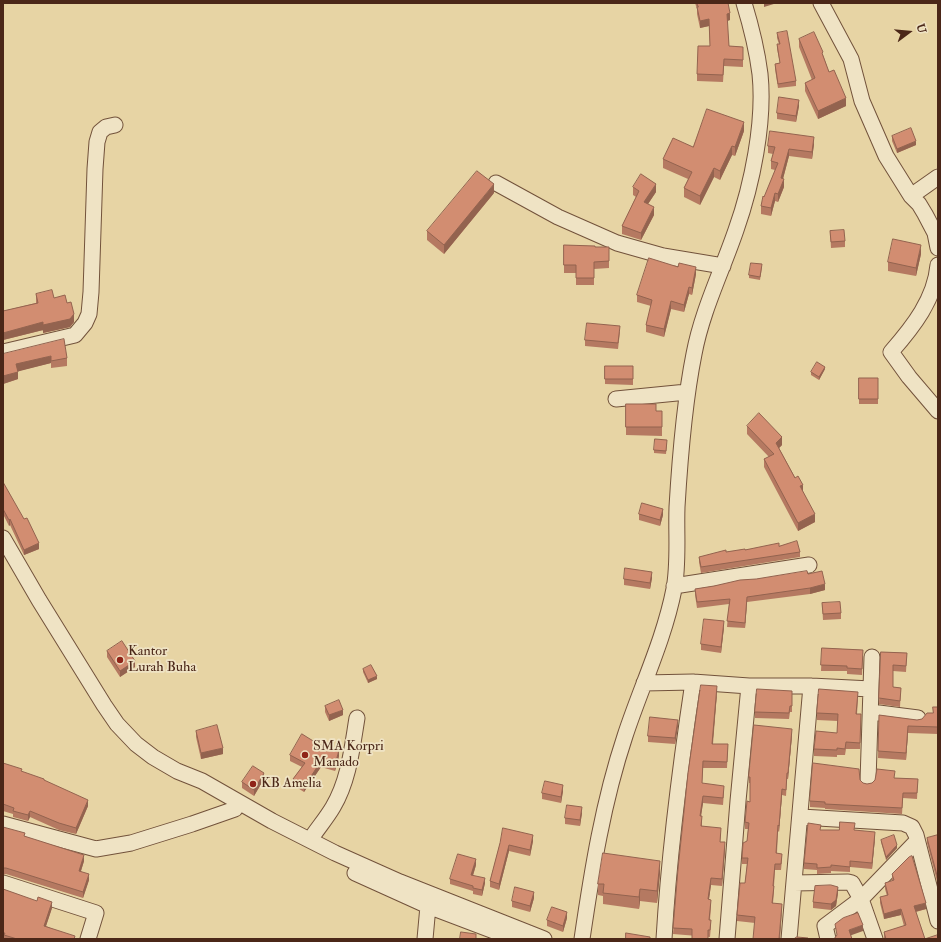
<!DOCTYPE html>
<style>
body{margin:0}
#map{position:relative;width:941px;height:942px;overflow:hidden;background:#e7d4a4;font-family:"IM FELL Double Pica",serif}
canvas{display:block}
.frame{position:absolute;inset:0;border:4px solid #4b2718;pointer-events:none}
.north{position:absolute;left:889px;top:12px;width:40px;height:40px;-webkit-text-stroke:3px #efe3c4;paint-order:stroke;rotate:74deg;font-size:11px;font-weight:700;line-height:16px;text-align:center;color:#4b2718}
.north::after{content:'';display:block;margin:auto;width:14px;height:18px;background:#4b2718;clip-path:polygon(50% 0,100% 100%,50% 72%,0 100%)}
</style>
<div id="map">
<canvas width="941" height="942"></canvas>
<div class="frame"></div>
<div class="north">U</div>
</div>
<script>
const ctx = document.querySelector('canvas').getContext('2d');
ctx.lineJoin = 'round';
function stroke(path, color, width, dash) { ctx.strokeStyle = color; ctx.lineWidth = width; ctx.lineCap = dash ? 'butt' : 'round'; ctx.setLineDash(dash || []); ctx.stroke(path); }
function paint(path, color) { ctx.fillStyle = color; ctx.fill(path, 'evenodd'); }
function label(font, color, halo, rows, align = 'center') {
  ctx.font = font + ' "IM FELL Double Pica",serif'; ctx.lineWidth = 3.5; ctx.setLineDash([]); ctx.textBaseline = 'middle'; ctx.strokeStyle = halo; ctx.fillStyle = color; for (const [text, x, y, turn = 0] of rows) {
    ctx.save(); ctx.translate(x, y); ctx.rotate((+turn || 0) * Math.PI / 180); ctx.textAlign = isNaN(turn) ? turn : align; if (halo) ctx.strokeText(text, 0, 0); ctx.fillText(text, 0, 0); ctx.restore();
  }
}
const minor = new Path2D(`
 M821,3L851,59L862,101L886,156L911,196L919,204L925,214L935,233L938,248
 M496,183L558,217L617,243L663,256L723,266
 M911,196L938,177
 M938,265C935,299 913,327 891,352L909,377L938,411
 M3,352L75,335L85,323L89,314L91,292L95,169L97,142L100,132L106,127L115,125
 M616,399L687,392
 M3,538L39,600L104,705L117,724L136,744L153,757L177,771L202,781L272,821L335,853L400,882L544,939
 M674,586L809,565
 M644,683L693,682L749,686H811L871,689
 M871,712L918,718
 M868,781L872,657
 M801,817L903,823L912,827L916,835L938,921
 M3,824L96,849L131,843L192,824L235,809
 M310,840C317,829 326,819 333,807C349,780 352,748 357,718
 M355,873L428,906L515,939
 M3,883L96,913L88,939
 M794,883L848,882L852,883L861,899L875,939
 M425,939L428,906
 M582,939C592,871 603,802 625,736C641,687 664,640 674,589C679,563 676,534 677,507C680,456 684,404 694,354C702,311 722,271 736,230C752,185 765,122 760,74C757,50 751,26 744,3
 M664,939C669,853 680,768 693,682
 M727,939L738,801L749,686
 M789,939L811,686
 M828,939L825,926L861,899L917,841`);
stroke(minor, '#72523b', 17);
stroke(minor, '#efe3c4', 15);
paint(new Path2D(`
 M695,3H728L730,20L727,21L729,46L743,47V67L724,66L723,82L697,81V74L710,46L709,26L700,28L697,14V9Z
 M777,33L796,81V86L778,88L775,69V64L780,63L777,49V44H779L777,38Z
 M799,39L823,55L829,72L846,106L818,119L805,91V83L812,80L799,47Z
 M799,106L796,122L777,119V113Z
 M744,131L735,156L732,155L720,180L714,177L700,205L684,197V188L688,179L663,168V159L693,147Z
 M892,136L916,145L897,153L892,141Z
 M814,144L812,159L789,156L783,179L784,187L778,202L775,201L771,216L761,214V206L775,170L771,169V161L773,154L768,153V146Z
 M633,187L656,192L648,204L654,215L641,240L622,234V226L636,197L633,195Z
 M494,193L444,254L427,240V231Z
 M830,231L845,241V247L831,248Z
 M564,245L595,247H609V268L594,269V285H576V273H564Z
 M921,254L916,276L888,271V262Z
 M762,267L760,280L749,278V275Z
 M696,274L692,295L689,294L684,312L671,309L664,337L646,332V325L651,306L637,302V295Z
 M36,294L54,298L67,303L74,322L70,327L43,333V330L3,340V311L36,303Z
 M620,332L618,349L585,346V340Z
 M3,354L67,358V366L51,368V363L18,371V379L3,384Z
 M605,366H633V385L605,384Z
 M825,369L819,380L811,375V372Z
 M859,378H878V404H859Z
 M626,404L656,411H662V436L626,435Z
 M747,426L782,445L779,448L803,492L815,522L798,531L764,467V459L769,457L747,434Z
 M667,443L666,454L654,453V450Z
 M3,482L39,549L24,555L10,525L9,526L3,514Z
 M639,514L663,515L660,526L639,520Z
 M779,546L800,552V557L701,573L699,562V557L726,552Z
 M808,574L825,590L810,594L747,602L745,628L727,627L729,604L697,608L695,595V589L756,579Z
 M652,578L650,589L624,585V579Z
 M822,603L841,613V619L823,620Z
 M724,627L721,653L701,650V644Z
 M822,648L863,650L862,675L847,674V671H821Z
 M107,651L135,667L120,677L107,657Z
 M881,652L907,653L906,672L893,671V687L901,688L900,707L879,704Z
 M363,669L377,679L368,683L363,672Z
 M717,693L713,744H728L727,768H703L702,783L724,792L723,805L703,803L701,816L702,822V826L721,834L720,842L725,849L722,886L711,885L709,899L711,906L710,920L711,926L710,937L673,934L678,869Z
 M792,697V712H790L789,719L755,718V712Z
 M858,699L857,714H861L860,749H846L845,755H837V757L814,756V749L837,733L838,721L817,720V713Z
 M325,706L343,715L329,721L325,712Z
 M938,707V734L908,733L906,760L878,758L879,715L917,720L922,719L933,713Z
 M678,726L675,744L648,742V736Z
 M196,731L223,754L201,759L196,737Z
 M792,735L788,779H787L786,796L782,795L779,832L778,831L777,853L782,860L781,870H775L774,886V892L773,903L782,910L755,923L737,921V915L745,883L747,864H742V858L747,841L748,829H745V822L750,802V783H749V777Z
 M290,755L339,756L335,771L321,767L304,792L293,785V779L302,767L290,761Z
 M3,763L22,772L44,780L88,806L76,834L59,830L30,817L28,821L13,817V814L3,811Z
 M895,778L918,779L917,799L903,798L902,814L825,809V808L810,807V801L860,780L863,783L867,784Z
 M264,779L254,796L242,788V782Z
 M563,791L561,803L542,799V793Z
 M582,813L580,826L565,824V818Z
 M3,827L84,861L81,871L89,880L83,898L6,874L3,875Z
 M821,830H855L875,838L872,869L850,867V872L831,871V873L817,874V870L804,869V863Z
 M938,835V885L927,843V838Z
 M881,840L897,848L886,860L881,842Z
 M533,841L530,856L509,851L499,890L490,887V881L500,843Z
 M476,865L473,876L485,883L482,896L473,894V891L450,884V879Z
 M660,873L657,903L640,901L639,909L603,904V896L598,895V884Z
 M892,874L926,909L916,912L925,939H884V932L904,926L901,915L884,919L880,903V897L887,896L885,889V883L892,881Z
 M3,889L52,908L46,926L75,939H3Z
 M838,893L836,906L831,910L813,908V902Z
 M534,898L530,912L512,907V901Z
 M567,918L563,932L547,926V920Z`), '#b57961');
paint(new Path2D(`
 M764,3H777L764,7Z
 M730,13V20L727,21V14Z
 M709,19V26L700,28V21Z
 M846,98V106L818,119V111Z
 M799,100V106L796,122V116Z
 M744,122V131L735,156V147Z
 M814,137V144L812,159V152Z
 M916,141V145L897,153V149Z
 M732,146V155L720,180V171Z
 M789,149V156L781,186V178Z
 M714,168V177L700,205V196Z
 M784,179V187L778,202V194Z
 M494,184V193L444,254V245Z
 M656,184V192L644,210V202Z
 M775,193V201L771,216V208Z
 M654,207V215L641,240V233Z
 M921,245V254L916,276V268Z
 M696,267V274L692,295V288Z
 M689,287V294L684,312V305Z
 M671,301V309L664,337V329Z
 M74,314V322L70,327L43,333V325Z
 M43,322V330L3,340V333Z
 M51,356V363L16,372V364Z
 M825,367V369L819,380V377Z
 M18,372V379L3,384V376Z
 M782,437V445L776,451V443Z
 M803,485V493L800,486Z
 M663,509V515L660,526V520Z
 M815,514V522L798,531V523Z
 M10,519V525L9,526V520Z
 M39,543V549L24,555V550Z
 M652,572V578L650,589V583Z
 M825,584V590L810,594V588Z
 M747,597V602L745,628V623Z
 M724,621V627L721,653V647Z
 M135,661V667L120,677V671Z
 M377,676V679L368,683V680Z
 M717,686V693L712,750V744Z
 M343,710V715L329,721V715Z
 M678,720V726L675,744V738Z
 M908,726V733L906,760V753Z
 M792,729V735L788,779V773Z
 M223,748V754L201,759V753Z
 M339,750V756L335,771V765Z
 M321,761V767L304,792V787Z
 M264,773V779L254,796V790Z
 M563,785V791L561,803V797Z
 M782,789V795L779,832V826Z
 M703,796V803L700,822V816Z
 M88,800V806L76,834V828Z
 M582,807V813L580,826V820Z
 M30,811V817L28,821V815Z
 M875,832V838L872,869V863Z
 M533,835V841L530,856V850Z
 M725,842V849L722,886V879Z
 M509,845V851L499,890V884Z
 M897,845V848L886,860V857Z
 M84,855V861L79,877V871Z
 M476,859V865L471,881V875Z
 M660,861V873L657,903V891Z
 M89,874V880L83,898V892Z
 M485,878V883L482,896V890Z
 M711,878V885L708,906V899Z
 M838,887V893L836,906L831,910V904Z
 M640,889V901L639,909V897Z
 M534,892V898L530,912V906Z
 M52,902V908L44,932V926Z
 M926,903V909L914,912V906Z
 M782,904V910L780,939H779Z
 M901,909V915L884,919V914Z
 M567,912V918L563,932V926Z
 M863,925V931L849,936V930Z`), '#93634f');
const building = new Path2D(`
 M697,3H728L730,13L727,14L729,46L743,47V60L724,59L723,75L697,74L698,46H710L709,19L700,21L697,7H698Z
 M787,31L796,81L778,84L775,64L780,63L777,44H780L777,33Z
 M814,32L823,52L822,53L829,72L834,70L846,98L818,111L805,83L815,78L799,39Z
 M779,97L799,100L796,116L777,113Z
 M707,109L744,122L735,147L732,146L720,171L714,168L700,196L684,188L692,172L663,159L673,138L693,147Z
 M911,128L916,141L897,149L892,136Z
 M770,131L814,137L812,152L789,149L781,178L784,179L778,194L775,193L771,208L761,206L763,196L764,197L778,163L771,161L775,147L768,146Z
 M477,171L494,184L444,245L427,231Z
 M641,174L656,184L644,202L654,207L641,233L622,226L639,191L633,187Z
 M844,230L845,241L831,242L830,231Z
 M893,239L921,245L916,268L888,262Z
 M564,245L595,246V247H609V261L594,262V278H576V265H564Z
 M649,258L678,267L679,263L696,267L692,288L689,287L684,305L671,301L664,329L646,325L652,300L637,295Z
 M751,263L762,264L760,277L749,275Z
 M52,290L54,298L65,295L67,303L71,302L74,314L70,319L43,325V322L3,333V311L38,303L36,294Z
 M587,323L620,326L618,343L585,340Z
 M64,339L67,358L51,361V356L16,364L18,372L3,376V354Z
 M817,362L825,367L819,377L811,372Z
 M605,366H633V379H605Z
 M859,378H878V399H859Z
 M626,404H656V411H662V427H626Z
 M759,413L782,437L776,443L795,478L798,476L803,485L800,486L815,514L798,523L764,459L774,454L747,426Z
 M655,439L667,440L666,451L654,450Z
 M3,482L24,519L27,518L39,543L24,550L10,519L9,520L3,509Z
 M642,503L663,509L660,520L639,514Z
 M797,541L800,552L701,567L699,557L726,550V552L745,549V550L779,543V546Z
 M625,568L652,572L650,583L624,579Z
 M807,571L808,574L822,571L825,584L810,588L747,597L745,623L727,621L730,599L697,602L695,589L714,586L740,580L756,579Z
 M840,602L841,613L823,614L822,603Z
 M704,619L724,621L721,647L701,644Z
 M122,641L135,661L120,671L107,651Z
 M822,648L863,650L862,669L847,668V666L821,665Z
 M881,652L907,653L906,666L893,665V687L901,688L900,701L879,698Z
 M371,665L377,676L368,680L363,669Z
 M701,685L717,686L712,744H728L727,762L703,761L702,783L724,786L723,798L703,796L700,816H702L701,826L721,828L720,842H725L722,879L711,878L708,899L711,900L709,920H711L710,930H708V939H692V929L673,928L678,869L688,773Z
 M757,689L792,691V706H790L789,713L755,712Z
 M819,689L858,692L856,714H861L860,743L846,742L845,749L837,748V750L814,749L816,731L837,733L838,714L817,713Z
 M339,700L343,710L329,715L325,706Z
 M933,707H938V727L908,726L906,753L878,751L879,715L917,720L922,719L927,713H933Z
 M650,717L678,720L675,738L648,736Z
 M217,725L223,748L201,753L196,731Z
 M754,725L792,729L788,773H787L786,790L782,789L779,826L778,825L776,853L782,854L781,864H775L773,886H774L772,903L782,904L779,939H753L755,917L737,915L740,883H745L748,858H742L743,843L747,841L749,823L745,822L747,801L750,802V777H749Z
 M302,734L318,744L339,750L335,765L321,761L304,787L293,779L305,763L290,755Z
 M3,763L22,769L21,771L44,779V780L88,800L76,828L59,823L30,811L28,815L13,811L14,808L3,804Z
 M813,763L859,769L860,780L863,783L867,784L872,783L875,780L877,769L895,771L894,778L918,779L917,793H903L902,808L825,804V802L810,801Z
 M253,766L264,773L254,790L242,782Z
 M545,781L563,785L561,797L542,793Z
 M567,805L582,807L580,820L565,818Z
 M840,822L855,823L854,830L875,832L872,863L850,861V867L831,865V867L817,868V864L804,863L808,823L821,825L820,830H839Z
 M3,827L25,833L24,836L84,855L79,871L89,874L83,892L6,868H3Z
 M503,828L533,835L530,850L509,845L499,884L490,881L500,843Z
 M894,835L897,845L886,857L881,840Z
 M938,835V879L927,838Z
 M603,853L660,861L657,891L640,889L639,897L603,893L604,884H598Z
 M458,854L476,859L471,875L485,878L482,890L473,888V886L450,879Z
 M912,856L926,903L914,906L925,939H886L884,932L906,925L901,909L884,914L880,897L888,895L885,883L894,880L892,874L909,857Z
 M831,885L838,887L836,900L831,904L813,902L815,886Z
 M515,887L534,892L530,906L512,901Z
 M3,889L37,901L38,897L52,902L44,926L75,936L74,939H17L4,935L5,933H3Z
 M552,907L567,912L563,926L547,920Z
 M858,913L863,925L849,930L852,939H834L837,935L835,924L843,918Z
 M461,932L476,934V939H460Z
 M626,933L650,937V939H626Z
 M938,935V939H925Z
 M797,937L808,938V939H794Z`);
paint(building, '#d28d71');
stroke(building, '#93634f', 1);
for (const [x, y, r, color] of [
 [120,660,4,"#8f2418"],
 [305,755,4,"#8f2418"],
 [253,784,4,"#8f2418"]
]) { const dot = new Path2D(); dot.arc(x, y, r, 0, 2 * Math.PI); ctx.fillStyle = color; ctx.fill(dot); stroke(dot, '#efe3c4', 1.5); }
label('14px', '#4b2718', '#efe3c4', [
 ["Kantor",128,652],
 ["Lurah Buha",128,668],
 ["SMA Korpri",313,747],
 ["Manado",313,763],
 ["KB Amelia",261,784]
], 'left');
</script>
